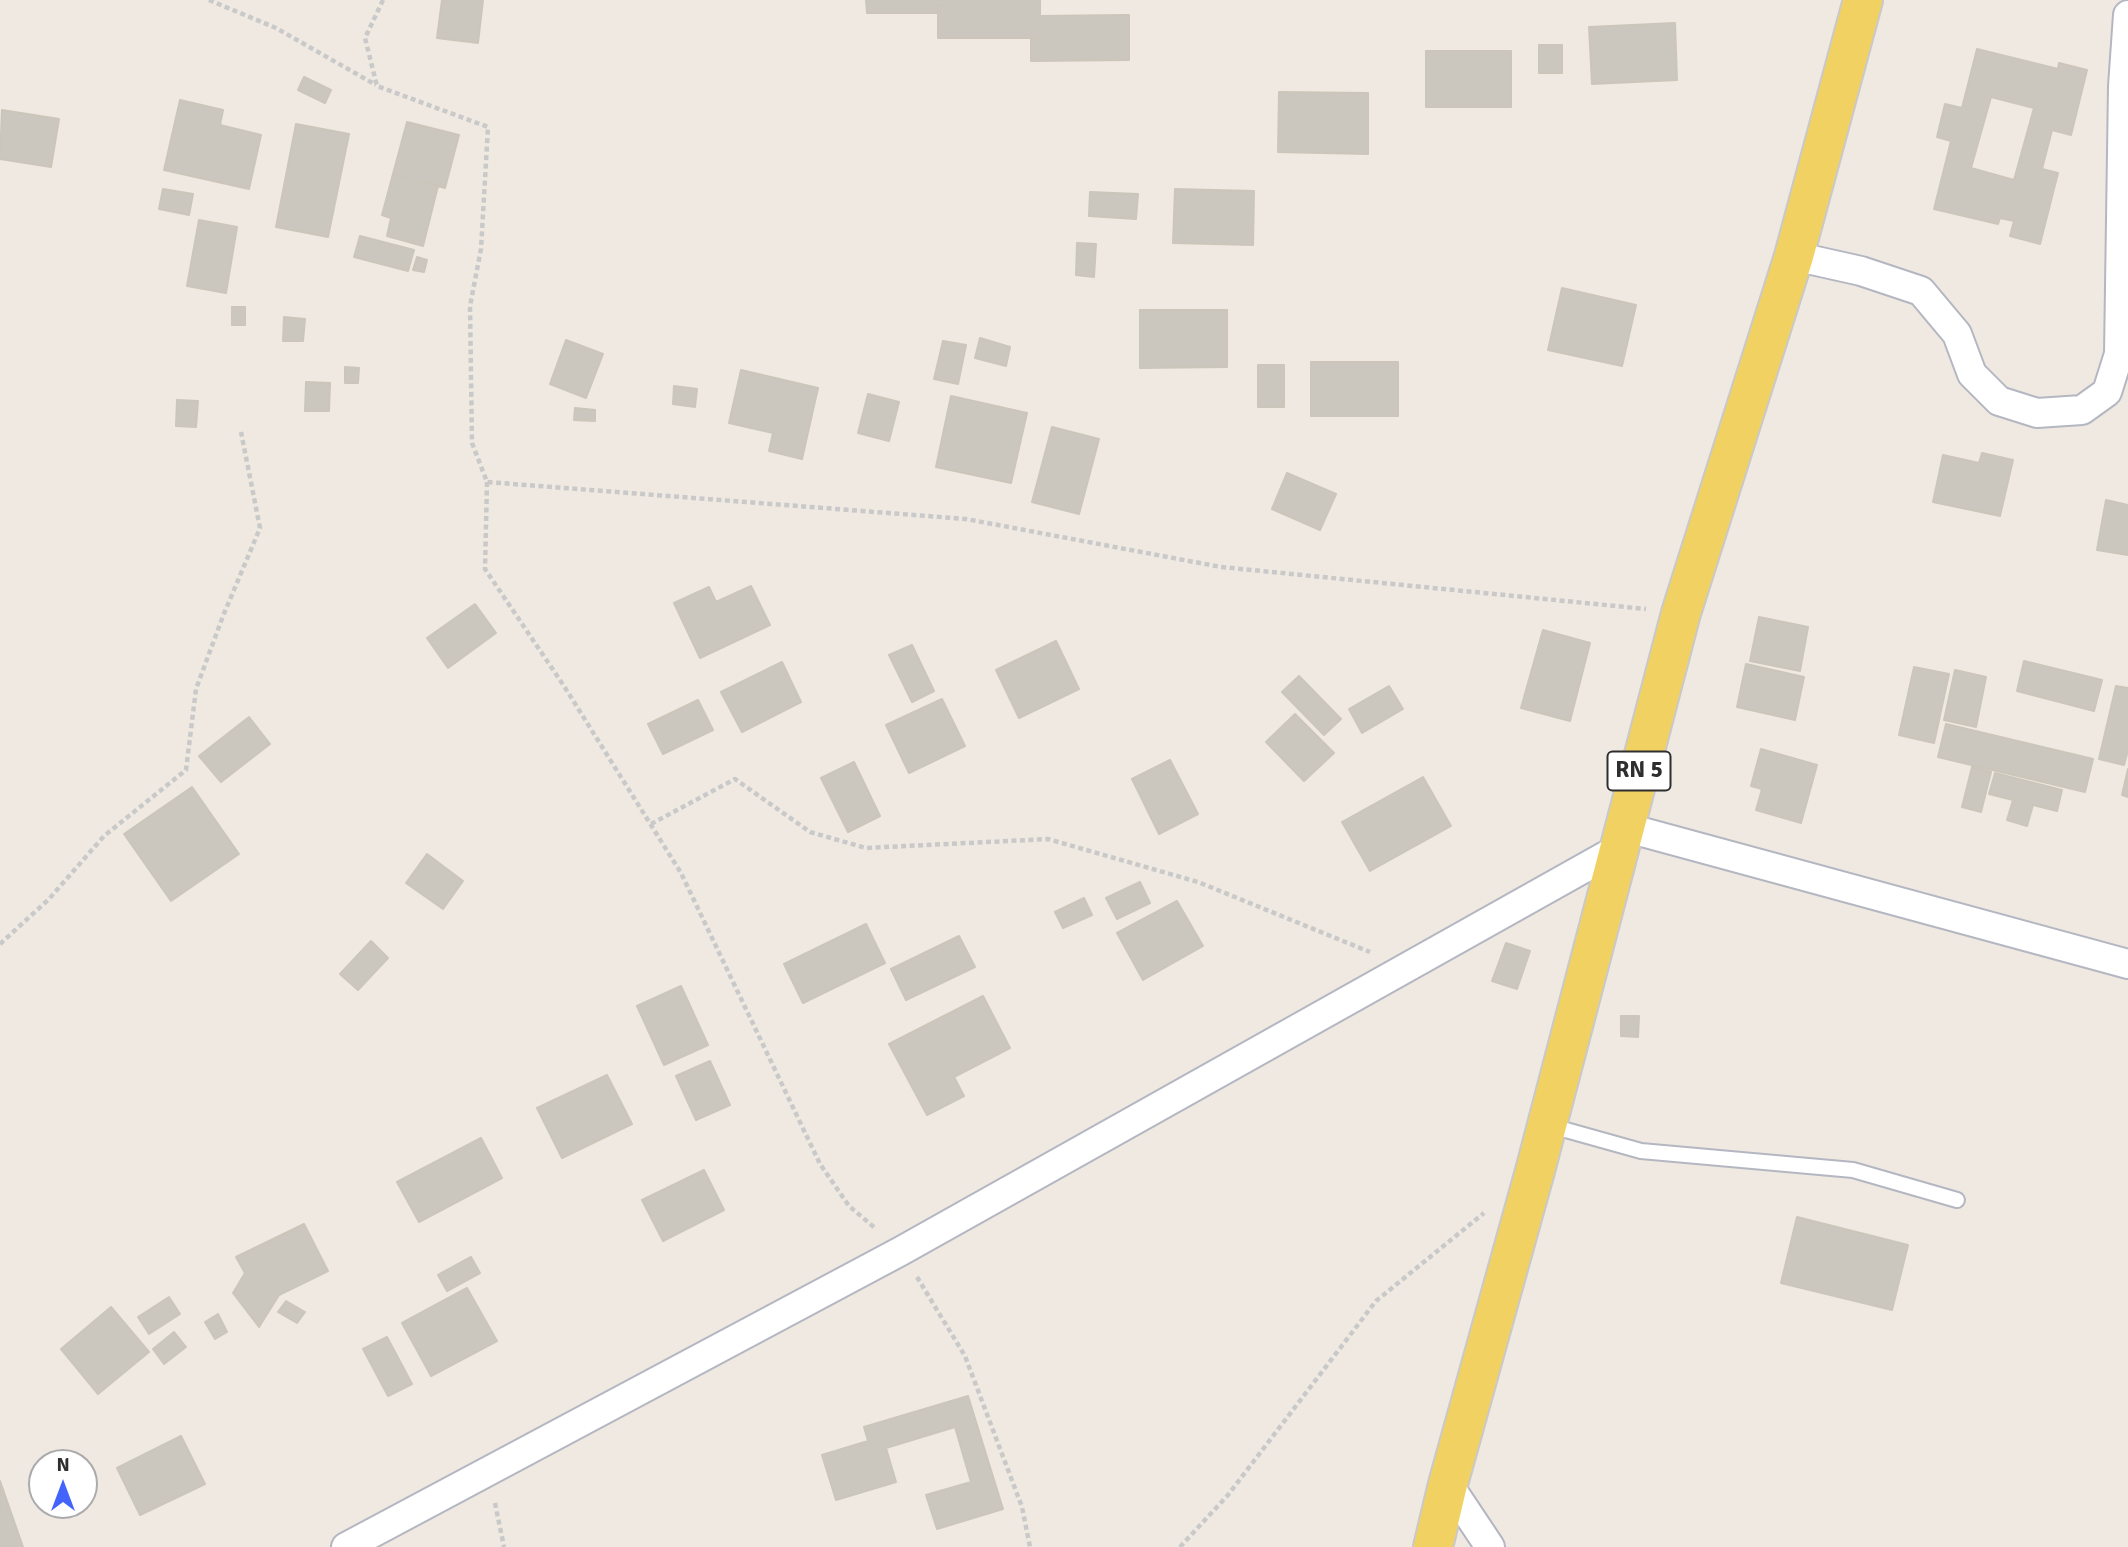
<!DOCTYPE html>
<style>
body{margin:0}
#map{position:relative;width:2128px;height:1547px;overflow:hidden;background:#efe9e1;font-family:Signika,sans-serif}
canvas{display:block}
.north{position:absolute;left:28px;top:1449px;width:70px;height:70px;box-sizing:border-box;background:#fff;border:2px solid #ababab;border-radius:50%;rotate:0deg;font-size:19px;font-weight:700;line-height:28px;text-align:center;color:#2e2e2e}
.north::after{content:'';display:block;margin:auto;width:24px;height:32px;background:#4264fb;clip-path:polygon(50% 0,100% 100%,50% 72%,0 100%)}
</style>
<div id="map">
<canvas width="2128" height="1547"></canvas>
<div class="north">N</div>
</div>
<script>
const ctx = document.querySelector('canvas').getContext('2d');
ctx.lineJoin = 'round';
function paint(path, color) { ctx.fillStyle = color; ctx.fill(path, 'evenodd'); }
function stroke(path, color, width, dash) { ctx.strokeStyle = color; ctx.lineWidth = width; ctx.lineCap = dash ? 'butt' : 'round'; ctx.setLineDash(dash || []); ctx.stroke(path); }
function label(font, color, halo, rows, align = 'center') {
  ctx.font = font + ' Signika,sans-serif'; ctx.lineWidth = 6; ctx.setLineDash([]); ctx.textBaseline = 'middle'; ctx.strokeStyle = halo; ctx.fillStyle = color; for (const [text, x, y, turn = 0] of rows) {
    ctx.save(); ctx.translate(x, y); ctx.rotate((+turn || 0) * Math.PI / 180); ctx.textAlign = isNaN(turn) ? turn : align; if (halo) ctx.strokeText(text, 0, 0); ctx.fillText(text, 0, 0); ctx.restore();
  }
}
const building = new Path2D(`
 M442,0H483L478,43L437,38Z
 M866,0H947V5H938V13H867Z
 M947,0H1040V38H938V5H947Z
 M1129,15V60L1031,61V38H1040V16Z
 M1675,23L1677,80L1592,84L1589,27Z
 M1539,45H1562V73H1539Z
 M1977,49L2058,69L2059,63L2087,70L2071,135L2052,130L2042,169L2058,173L2040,244L2010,236L2014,221L2000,218L1998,224L1934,209L1951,141L1937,137L1945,104L1962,108ZM1991,97L2034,108L2014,180L1971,168Z
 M1426,51H1511V107H1426Z
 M304,77L331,90L325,103L298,90Z
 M1279,92L1368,93V154L1278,152Z
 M180,100L223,110L220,125L261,135L249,189L164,170Z
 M2,110L59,119L51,167L0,159Z
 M407,122L459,135L445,188L393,174Z
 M296,124L349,134L328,237L276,227Z
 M393,174L438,186L423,246L387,236L391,218L382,215Z
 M163,189L193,194L189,215L159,209Z
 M1175,189L1254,191L1253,245L1173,243Z
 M1090,192L1138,194L1136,219L1089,216Z
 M199,220L237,227L226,293L187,286Z
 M360,236L414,250L408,271L354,257Z
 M1077,243L1096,244L1094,277L1076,275Z
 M417,257L427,260L424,272L413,270Z
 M1562,288L1636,305L1622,366L1548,350Z
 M232,307H245V325H232Z
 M1140,310H1227V367L1140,368Z
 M284,317L305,319L303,341H283Z
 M980,338L1010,347L1006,366L975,358Z
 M566,340L603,354L586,398L550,384Z
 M943,341L966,345L958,384L934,379Z
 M1311,362H1398V416H1311Z
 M1258,365H1284V407H1258Z
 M345,367L359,368L358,383H345Z
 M741,370L818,388L802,459L769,451L773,433L729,423Z
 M306,382L330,383L329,411H305Z
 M674,386L697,389L695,407L673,404Z
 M868,394L899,402L889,441L858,433Z
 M951,396L1027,413L1011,483L936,467Z
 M177,400L198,401L196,427L176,426Z
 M575,408L595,410V421L574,420Z
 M1052,427L1099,439L1079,514L1032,502Z
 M1982,453L2013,460L2000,516L1933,502L1943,455L1979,463Z
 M1287,473L1336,494L1320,530L1272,509Z
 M2106,500L2128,505V555L2097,550Z
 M751,586L770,625L700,658L674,603L709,587L716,602Z
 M475,604L496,633L448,668L427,638Z
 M1759,617L1808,627L1800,671L1750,661Z
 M1543,630L1590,643L1570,721L1521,708Z
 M1056,641L1079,689L1019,718L996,670Z
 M912,645L934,691L912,702L889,655Z
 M2024,661L2102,680L2094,711L2017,691Z
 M782,662L801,702L742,732L721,692Z
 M1746,664L1804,677L1795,720L1737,707Z
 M1914,667L1949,674L1934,743L1899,735Z
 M1955,670L1986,677L1976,727L1944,720Z
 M1299,676L1341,719L1324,735L1282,692Z
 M1389,686L1403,709L1362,733L1349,709Z
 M2116,686L2128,688V750L2124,765L2099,759Z
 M942,699L965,746L909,773L886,725Z
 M698,700L713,730L663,754L648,724Z
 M1295,714L1334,753L1304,781L1266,742Z
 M249,717L270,744L221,782L199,756Z
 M1946,724L2093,759L2085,792L1938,757Z
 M1761,749L1817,765L1801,823L1756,810L1762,789L1751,786Z
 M1170,760L1198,814L1159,834L1132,779Z
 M854,762L880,816L848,832L821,778Z
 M1972,767L1991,772L1981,812L1962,807Z
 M2128,769V797L2122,795Z
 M1995,773L2062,790L2057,811L2033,805L2027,826L2007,820L2013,800L1989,794Z
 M1423,777L1451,826L1370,871L1342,822Z
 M192,787L239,854L171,901L124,834Z
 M427,854L463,881L443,909L406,883Z
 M1140,882L1150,903L1117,919L1106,898Z
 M1084,898L1092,915L1063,928L1055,912Z
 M1177,901L1203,946L1143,980L1117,933Z
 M866,924L885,963L803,1003L784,964Z
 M959,936L975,967L906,1000L891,969Z
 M371,941L388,958L358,990L340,974Z
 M1506,943L1530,951L1517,989L1492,981Z
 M681,986L708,1045L664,1065L637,1006Z
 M983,996L1010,1048L954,1077L964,1096L927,1115L889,1044Z
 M1621,1016H1639L1638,1037L1621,1036Z
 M710,1061L730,1105L696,1120L676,1076Z
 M607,1075L632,1124L562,1158L537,1108Z
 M481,1138L502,1178L419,1222L397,1182Z
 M704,1170L724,1210L663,1241L642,1200Z
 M1797,1217L1908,1245L1892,1310L1781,1283Z
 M304,1224L328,1271L279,1295L259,1327L233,1293L245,1273L236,1257Z
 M471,1257L480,1273L447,1291L438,1275Z
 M467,1288L497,1341L431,1376L402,1323Z
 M169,1297L180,1314L149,1334L138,1317Z
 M286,1301L305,1312L297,1323L278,1312Z
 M111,1307L149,1352L98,1394L61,1349Z
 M218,1314L227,1332L215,1339L205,1322Z
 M174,1332L186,1347L164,1364L153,1349Z
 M387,1337L412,1384L388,1396L363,1349Z
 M968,1396L1003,1509L937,1529L926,1495L971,1482L955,1427L886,1448L896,1482L836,1500L822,1455L868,1441L864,1427Z
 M181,1436L205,1484L140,1515L117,1468Z
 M0,1481L23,1547H0Z`);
paint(building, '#cbc7bf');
stroke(building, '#cbc5ba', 2);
const service = new Path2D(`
 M1548,1125L1641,1151L1853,1170L1957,1200`);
const minor = new Path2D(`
 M1794,256L1861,271L1921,291L1957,334L1972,374L1999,401L2037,413L2082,410L2107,392L2119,354L2123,86L2128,15
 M1624,827L2128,964
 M1448,1484L1490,1547
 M346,1547L901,1251L1618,849`);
const primary = new Path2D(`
 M1433,1547L1448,1484L1535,1171L1681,613L1794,256L1863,0`);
stroke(service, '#b4b7c1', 18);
stroke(minor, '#b4b7c1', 32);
stroke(primary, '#c9c9c9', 42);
stroke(new Path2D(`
 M209,0L276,28L376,85
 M383,0L365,38L377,86L488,127L481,249L470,306L472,443L487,482L966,519L1221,567L1646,609
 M487,482L485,569L564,686L681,873L820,1164L849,1206L875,1228
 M651,824L735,779L810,832L866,848L1048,839L1198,882L1370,952
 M0,944L49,899L104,836L186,770L196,689L223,616L260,528L241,432
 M917,1277L965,1356L1022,1507L1030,1547
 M495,1503L504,1547
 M1180,1547L1228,1495L1376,1301L1484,1213`), '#c9c9c9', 4.5, [5, 3.5]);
stroke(service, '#fff', 14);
stroke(minor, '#fff', 28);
stroke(primary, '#f2d163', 38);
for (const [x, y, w] of [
 [1639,771,63]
]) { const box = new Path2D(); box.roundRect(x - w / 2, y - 19.5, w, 39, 5); ctx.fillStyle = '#fff'; ctx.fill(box); stroke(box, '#2e2e2e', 2); }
label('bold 23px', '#2e2e2e', null, [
 ["RN 5",1639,771]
]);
</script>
